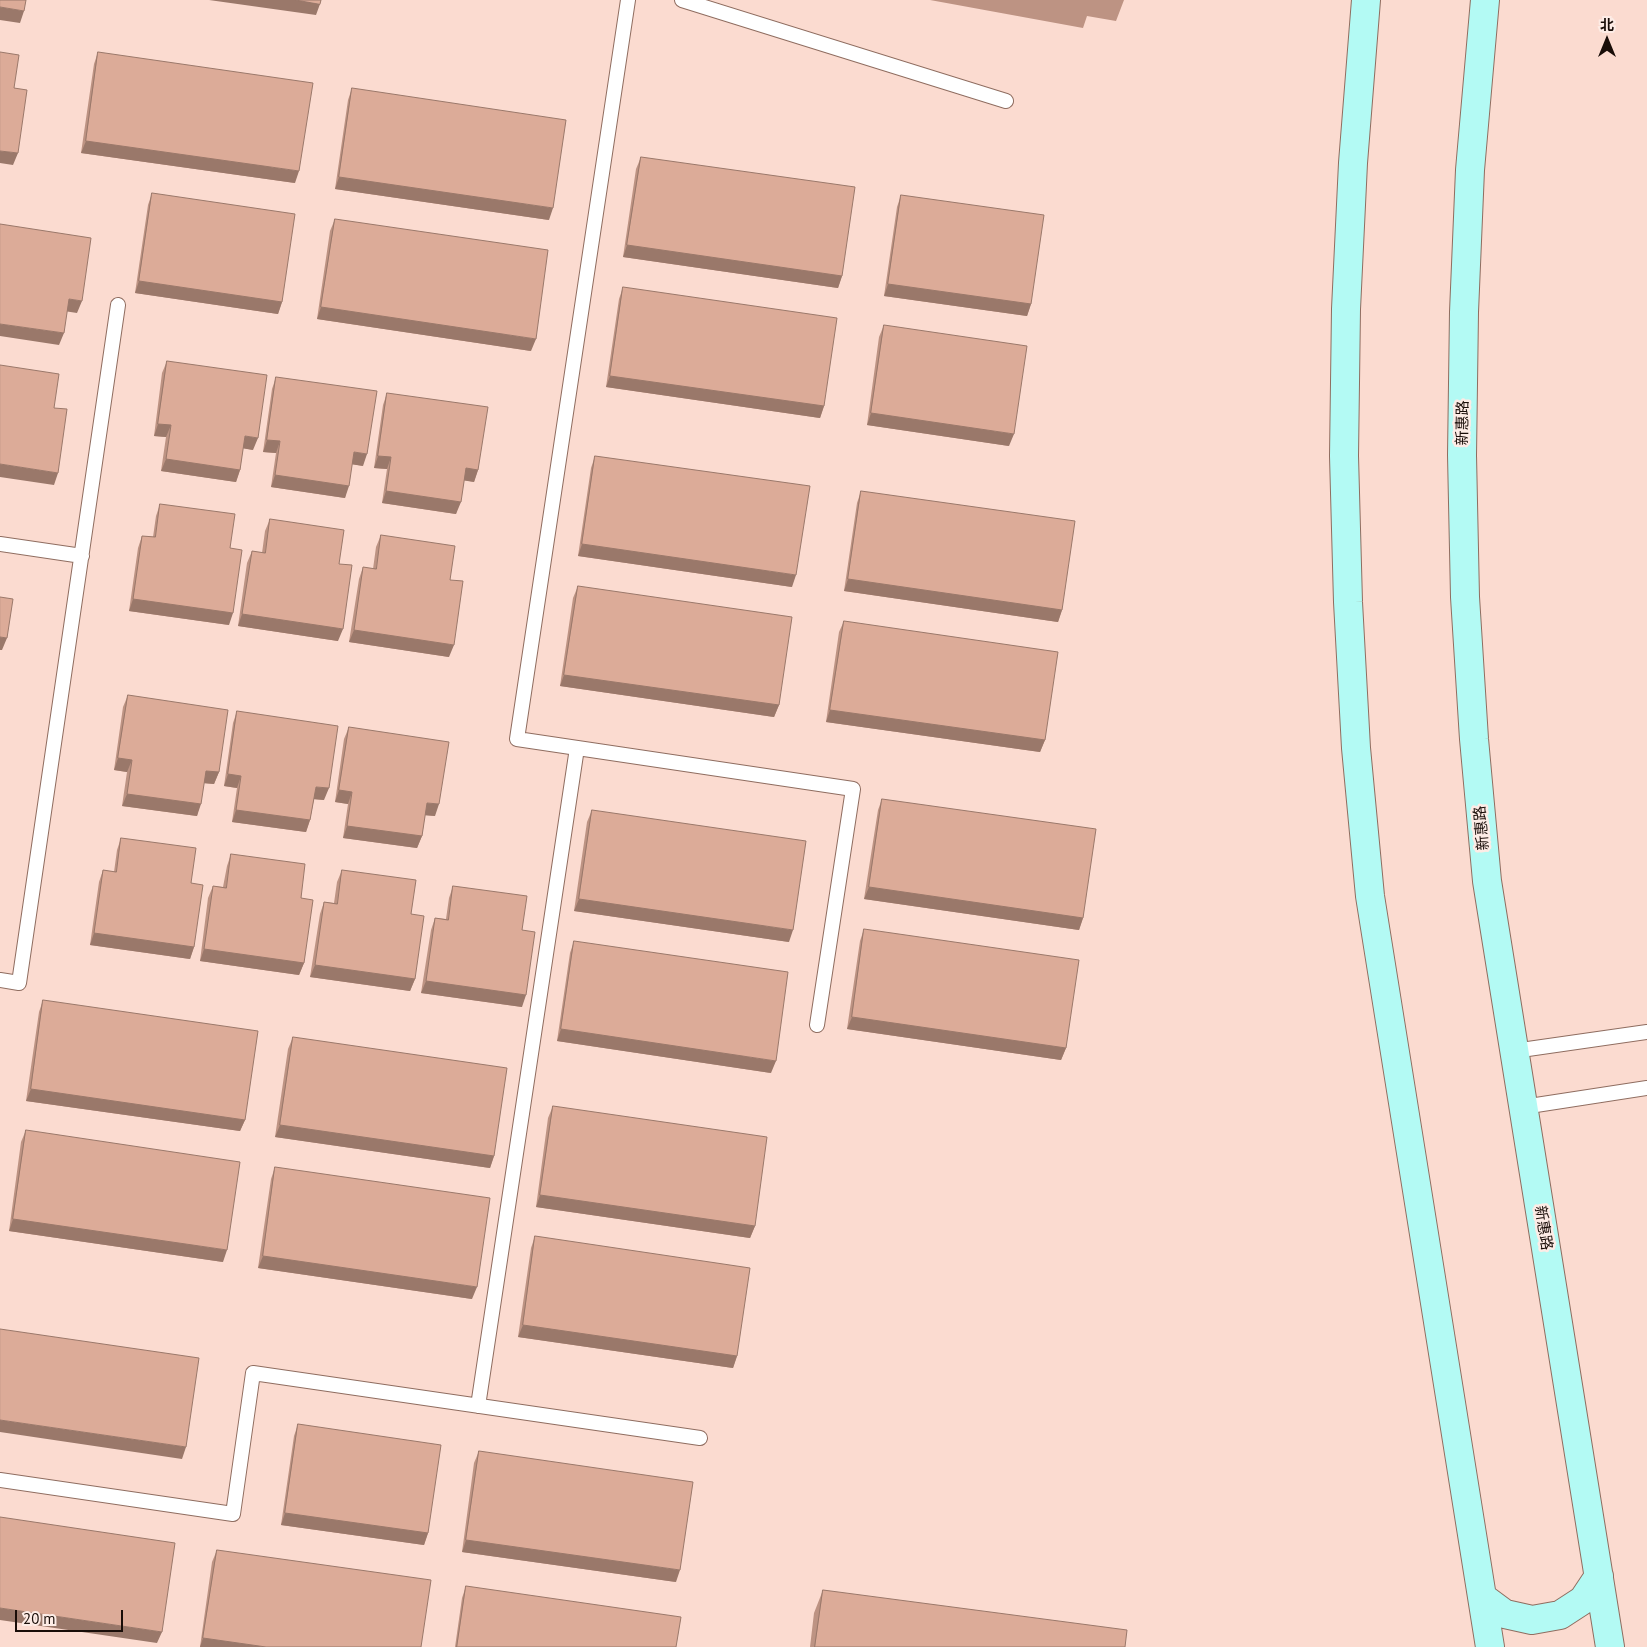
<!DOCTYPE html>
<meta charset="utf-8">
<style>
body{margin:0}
#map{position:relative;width:1647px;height:1647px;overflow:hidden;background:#fbdbd0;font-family:"PT Sans","Noto Sans SC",sans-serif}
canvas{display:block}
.north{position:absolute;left:1582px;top:15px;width:50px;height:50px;-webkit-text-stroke:4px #fdece6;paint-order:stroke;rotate:0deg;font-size:14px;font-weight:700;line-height:20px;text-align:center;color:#190d08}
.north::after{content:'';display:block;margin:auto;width:18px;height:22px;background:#190d08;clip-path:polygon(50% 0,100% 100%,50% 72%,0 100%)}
.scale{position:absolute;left:15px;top:1610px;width:108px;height:22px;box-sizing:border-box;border:2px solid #190d08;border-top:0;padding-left:6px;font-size:15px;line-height:18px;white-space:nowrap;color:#190d08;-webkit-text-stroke:4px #fdece6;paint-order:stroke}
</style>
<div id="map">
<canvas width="1647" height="1647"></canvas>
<div class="north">北</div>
<div class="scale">20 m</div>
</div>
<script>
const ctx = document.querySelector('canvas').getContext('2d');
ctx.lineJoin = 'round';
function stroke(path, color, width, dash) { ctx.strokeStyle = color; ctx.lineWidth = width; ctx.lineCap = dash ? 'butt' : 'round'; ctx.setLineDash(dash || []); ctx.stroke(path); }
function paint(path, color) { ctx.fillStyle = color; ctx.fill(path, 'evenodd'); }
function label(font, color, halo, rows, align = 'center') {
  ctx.font = font + ' "PT Sans","Noto Sans SC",sans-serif'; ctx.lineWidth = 5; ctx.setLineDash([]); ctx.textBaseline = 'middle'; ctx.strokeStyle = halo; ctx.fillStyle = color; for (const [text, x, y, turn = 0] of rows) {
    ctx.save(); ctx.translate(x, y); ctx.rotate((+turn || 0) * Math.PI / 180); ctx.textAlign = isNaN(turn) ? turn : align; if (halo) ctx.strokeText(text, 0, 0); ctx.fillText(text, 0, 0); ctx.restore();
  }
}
const service = new Path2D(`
 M628,0L517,739L853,789L817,1025
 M682,0L1006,101
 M0,544L82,556
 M0,980L19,983L118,305
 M1514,1051L1647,1032
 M1523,1107L1647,1088
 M478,1406L577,748
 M0,1480L233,1514L253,1373L700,1438`);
const secondary = new Path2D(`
 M1366,0L1353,163L1346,309L1344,456L1348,602L1356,748L1370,896L1490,1647
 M1485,0L1470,170L1464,312L1462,455L1465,597L1474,739L1487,881L1610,1647
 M1482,1597L1505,1614L1532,1620L1560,1615L1583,1600L1599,1576`);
stroke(service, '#8f6d60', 16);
stroke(secondary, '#8f6d60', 30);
stroke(service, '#fff', 14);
stroke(secondary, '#b3faf4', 28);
paint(new Path2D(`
 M930,0H1124L1116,21L1087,16L1083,28Z
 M98,52L295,183L81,153L94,64Z
 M352,88L549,220L335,189L348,100Z
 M641,157L842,276L838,288L623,257L636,169Z
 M152,193L282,302L278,314L135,293L148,205Z
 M901,195L1031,304L1027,316L884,296L897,207Z
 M335,219L531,351L317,319L330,231Z
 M623,287L824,406L820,418L606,387L619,299Z
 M884,325L1009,446L867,425L879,337Z
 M167,361L253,450L243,448L240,470L236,482L161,471L166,437L154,436L162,373Z
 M276,377L363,466L352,464L345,498L271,487L276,453L263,452L272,389Z
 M387,393L478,470L474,482L464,480L456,514L382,503L387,469L374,468L383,405Z
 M595,456L792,587L578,556L591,468Z
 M861,491L1062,610L1058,622L844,591L857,503Z
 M160,504L230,548L229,625L129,611L138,548L142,536L153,537L156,516Z
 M270,519L339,564L338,641L238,626L247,563L252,551L262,553L265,531Z
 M381,535L450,580L449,657L349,642L359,579L363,567L373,569L376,547Z
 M578,586L779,705L774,717L560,686L573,598Z
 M844,621L1045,740L1040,752L826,722L839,632Z
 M128,695L219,772L214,784L204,783L197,816L122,806L127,772L114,770L123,707Z
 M237,711L324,800L314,799L310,820L306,832L232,822L237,788L224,786L233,723Z
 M349,727L435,816L425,815L422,836L417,848L343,838L348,804L335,802L344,739Z
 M882,799L1083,918L1079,930L864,899L878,810Z
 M592,810L789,942L574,911L587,822Z
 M121,838L191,883L194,947L190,959L90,945L99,882L103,870L114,872L117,850Z
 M231,854L301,898L304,963L299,975L200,961L208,898L213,886L223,887L227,866Z
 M342,870L411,914L415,979L410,991L310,977L320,914L324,902L334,903L337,882Z
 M453,886L522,930V1007L421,993L431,930L435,918L446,919L449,898Z
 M864,929L1066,1048L1061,1060L847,1029L860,941Z
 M574,941L771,1073L557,1041L570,953Z
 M43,1000L245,1120L240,1131L26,1101L39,1012Z
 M293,1037L494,1156L490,1168L275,1137L288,1049Z
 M553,1106L755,1226L750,1238L536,1207L548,1118Z
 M26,1130L223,1262L9,1231L21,1142Z
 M275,1167L472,1299L258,1268L271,1179Z
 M535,1236L737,1356L733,1368L518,1337L531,1248Z
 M298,1424L428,1533L424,1545L281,1525L294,1436Z
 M479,1451L676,1582L462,1552L474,1463Z
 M217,1550L421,1647H200L212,1562Z
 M466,1586L676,1647H455L462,1598Z
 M823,1590L1125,1647H810L814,1613Z`), '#bd9383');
paint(new Path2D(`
 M209,0H296L320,4L316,15Z
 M0,7L24,11L20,23L0,20Z
 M86,141L299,171L295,183L81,153Z
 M0,151L18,153L13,165L0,163Z
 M339,177L553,208L549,220L335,189Z
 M627,245L842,276L838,288L623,257Z
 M139,281L282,302L278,314L135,293Z
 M888,284L1031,304L1027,316L884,296Z
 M69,299L82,301L77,313L64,311Z
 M321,307L536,339L531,351L317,319Z
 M0,324L64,333L59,345L0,336Z
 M610,376L824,406L820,418L606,387Z
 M871,413L1014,434L1009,446L867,425Z
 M158,424L171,425L166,437L154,436Z
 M245,436L258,438L253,450L241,448Z
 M267,440L280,441L276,453L263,452Z
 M354,452L367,454L363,466L350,464Z
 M378,456L391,457L387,469L374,468Z
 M166,459L240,470L236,482L161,471Z
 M0,464L58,473L54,485L0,477Z
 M466,468L478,470L474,482L461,480Z
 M275,475L349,486L345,498L271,487Z
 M386,491L461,502L456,514L382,503Z
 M582,544L796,575L792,587L578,556Z
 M848,579L1062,610L1058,622L844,591Z
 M133,599L233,613L229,625L129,611Z
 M242,614L343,629L338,641L238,626Z
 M354,630L454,645L449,657L349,642Z
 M0,637L7,638L2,650H0Z
 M564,675L779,705L774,717L560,686Z
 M830,710L1045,740L1040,752L826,722Z
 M118,758L132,760L127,772L114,770Z
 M206,771L219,772L214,784L202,783Z
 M228,774L241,776L237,788L224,786Z
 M316,787L329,788L324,800L312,799Z
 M339,790L352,792L348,804L335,802Z
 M127,794L201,804L197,816L122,806Z
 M427,803L439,804L435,816L422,815Z
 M236,810L310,820L306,832L232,822Z
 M347,826L422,836L417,848L343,838Z
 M869,887L1083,918L1079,930L864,899Z
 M579,899L793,930L789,942L574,911Z
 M94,933L194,947L190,959L90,945Z
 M204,949L304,963L299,975L200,961Z
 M315,965L415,979L410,991L310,977Z
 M426,981L526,995L522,1007L421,993Z
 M852,1017L1066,1048L1061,1060L847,1029Z
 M561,1029L776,1061L771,1073L557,1041Z
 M31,1089L245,1120L240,1131L26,1101Z
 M280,1125L494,1156L490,1168L275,1137Z
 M540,1195L755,1226L750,1238L536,1207Z
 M13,1219L227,1250L223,1262L9,1231Z
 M263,1256L477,1287L472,1299L258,1268Z
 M523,1325L737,1356L733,1368L518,1337Z
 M0,1420L186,1447L182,1459L0,1432Z
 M285,1513L428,1533L424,1545L281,1525Z
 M466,1540L680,1570L676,1582L462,1552Z
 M0,1608L162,1632L157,1643L0,1620Z
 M203,1638L266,1647H200Z`), '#9a786a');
const building = new Path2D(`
 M0,0H26L24,11L0,7Z
 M296,0H321L320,4Z
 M0,52L19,55L14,88L27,90L18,153L0,151Z
 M98,52L313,83L299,171L86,141Z
 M352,88L566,120L553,208L339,177Z
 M641,157L855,187L842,276L627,245Z
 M152,193L295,214L282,302L139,281Z
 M901,195L1044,215L1031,304L888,284Z
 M335,219L548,250L536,339L321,307Z
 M0,224L91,238L82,301L69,299L64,333L0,324Z
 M623,287L837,318L824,406L610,376Z
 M884,325L1027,346L1014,434L871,413Z
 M167,361L267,375L258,438L245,436L240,470L166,459L171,425L158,424Z
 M0,365L59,374L54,408L67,409L58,473L0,464Z
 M276,377L377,391L367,454L354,452L349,486L275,475L280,441L267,440Z
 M387,393L488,407L478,470L466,468L461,502L386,491L391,457L378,456Z
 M595,456L810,486L796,575L582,544Z
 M861,491L1075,521L1062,610L848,579Z
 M160,504L235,514L230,548L242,550L233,613L133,599L142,536L155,537Z
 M270,519L344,530L339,564L352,565L343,629L242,614L252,551L265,553Z
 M381,535L455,546L450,580L463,581L454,645L354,630L363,567L376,569Z
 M578,586L792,617L779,705L564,675Z
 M0,597L13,599L7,638L0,637Z
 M844,621L1058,652L1045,740L830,710Z
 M128,695L228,710L219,772L206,771L201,804L127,794L132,760L118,758Z
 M237,711L338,726L329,788L316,787L310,820L236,810L241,776L228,774Z
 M349,727L449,742L439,804L427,803L422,836L347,826L352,792L339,790Z
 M882,799L1096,829L1083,918L869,887Z
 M592,810L806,841L793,930L579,899Z
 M121,838L196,848L191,883L203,885L194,947L94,933L103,870L116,872Z
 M231,854L305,864L301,898L313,900L304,963L204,949L213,886L226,888Z
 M342,870L416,880L411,914L424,916L415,979L315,965L324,902L337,904Z
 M453,886L527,896L522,930L535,932L526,995L426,981L435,918L448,920Z
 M864,929L1079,960L1066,1048L852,1017Z
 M574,941L788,972L776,1061L561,1029Z
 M43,1000L258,1031L245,1120L31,1089Z
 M293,1037L507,1068L494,1156L280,1125Z
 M553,1106L767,1137L755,1226L540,1195Z
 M26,1130L240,1162L227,1250L13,1219Z
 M275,1167L490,1198L477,1287L263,1256Z
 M535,1236L750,1268L737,1356L523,1325Z
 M0,1329L199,1358L186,1447L0,1420Z
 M298,1424L441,1445L428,1533L285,1513Z
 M479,1451L693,1482L680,1570L466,1540Z
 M0,1517L175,1543L162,1632L0,1608Z
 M217,1550L431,1580L421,1647H266L203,1638Z
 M466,1586L681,1617L676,1647H457Z
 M823,1590L1127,1630L1125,1647H815Z`);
paint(building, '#dcab98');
stroke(building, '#9a786a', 1);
label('15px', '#190d08', '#fdece6', [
 ["新惠路",1463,423,-89],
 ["新惠路",1482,828,-95],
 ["新惠路",1543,1228,81]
]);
</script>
